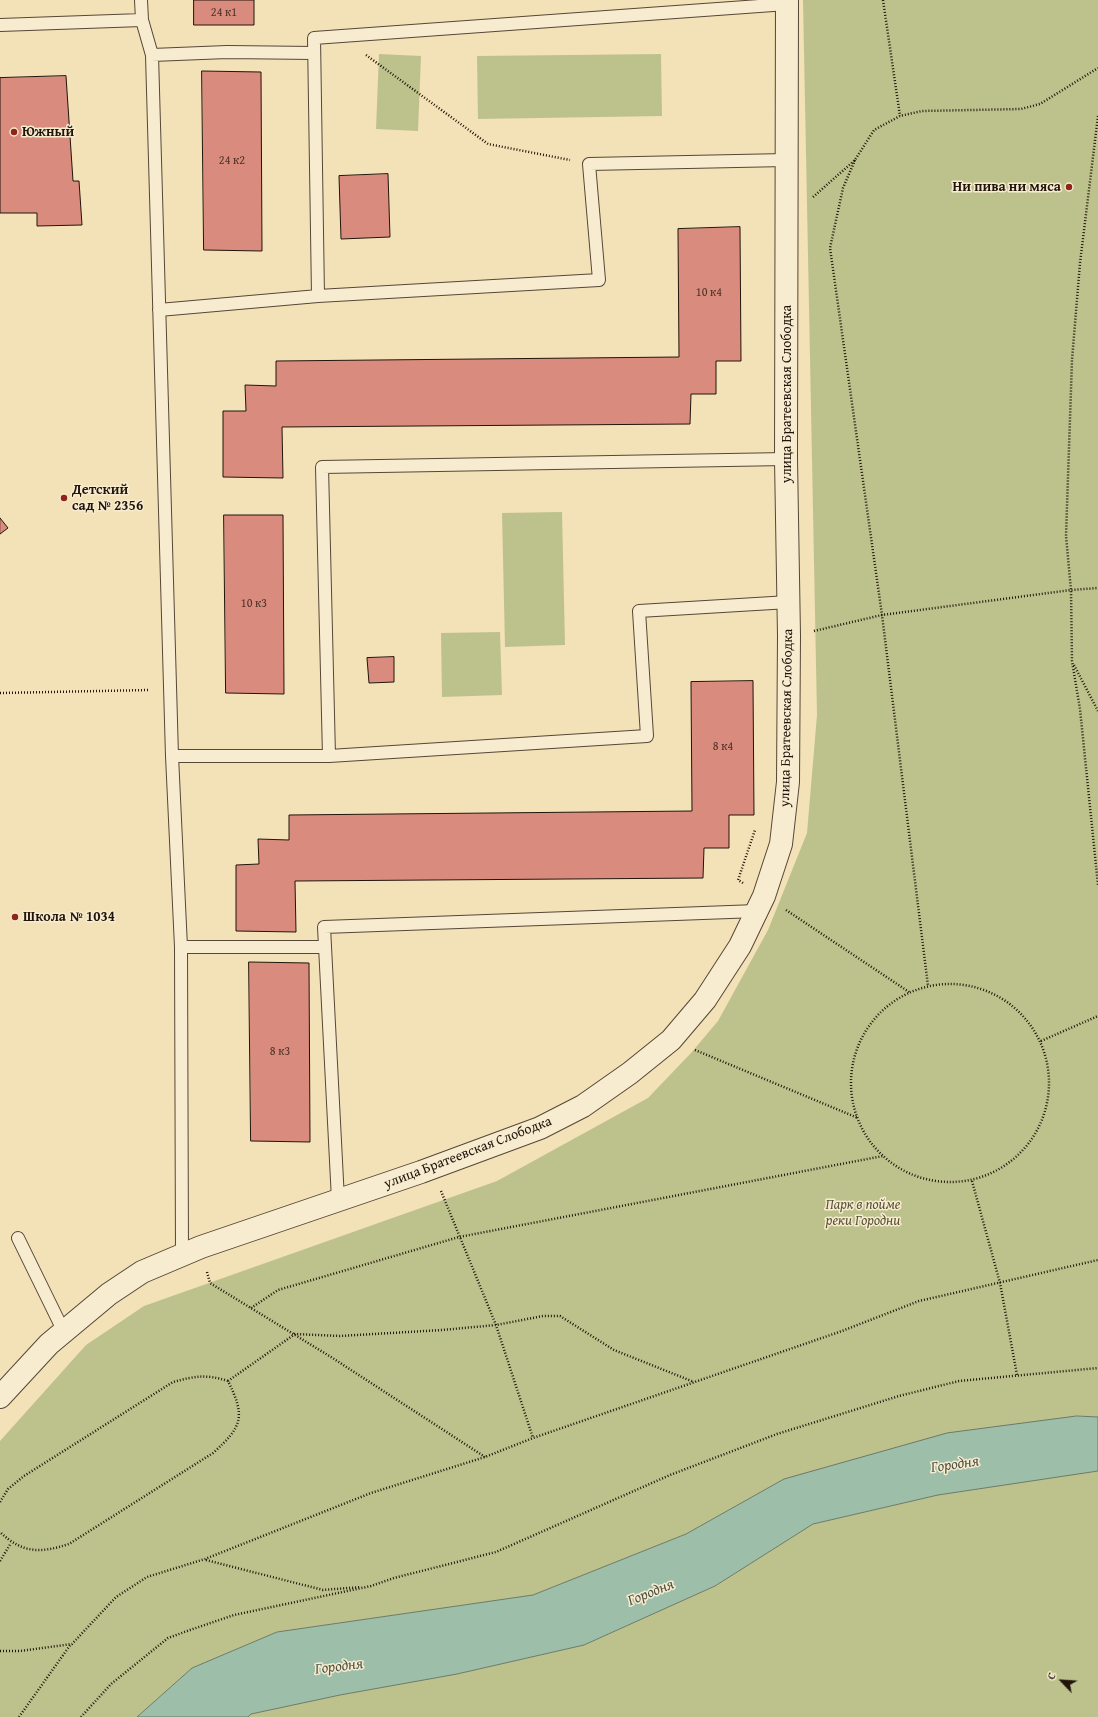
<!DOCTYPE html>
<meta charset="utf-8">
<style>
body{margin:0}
#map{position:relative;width:1098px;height:1717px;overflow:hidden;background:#f3e1b7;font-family:"Gentium Book Plus",serif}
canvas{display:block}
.north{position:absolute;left:1042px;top:1661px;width:40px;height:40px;-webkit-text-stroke:3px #f7ecd0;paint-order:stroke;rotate:295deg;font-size:11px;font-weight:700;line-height:16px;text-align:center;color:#21140b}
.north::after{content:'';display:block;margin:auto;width:14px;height:18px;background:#21140b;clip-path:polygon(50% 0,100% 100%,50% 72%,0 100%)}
</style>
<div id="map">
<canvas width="1098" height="1717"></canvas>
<div class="north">С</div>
</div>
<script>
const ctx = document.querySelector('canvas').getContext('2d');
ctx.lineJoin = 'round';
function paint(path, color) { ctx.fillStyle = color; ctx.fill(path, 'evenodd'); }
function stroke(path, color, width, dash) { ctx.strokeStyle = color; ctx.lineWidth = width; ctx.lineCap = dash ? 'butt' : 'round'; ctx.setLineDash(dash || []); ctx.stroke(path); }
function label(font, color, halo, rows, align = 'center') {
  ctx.font = font + ' "Gentium Book Plus",serif'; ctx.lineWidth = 3; ctx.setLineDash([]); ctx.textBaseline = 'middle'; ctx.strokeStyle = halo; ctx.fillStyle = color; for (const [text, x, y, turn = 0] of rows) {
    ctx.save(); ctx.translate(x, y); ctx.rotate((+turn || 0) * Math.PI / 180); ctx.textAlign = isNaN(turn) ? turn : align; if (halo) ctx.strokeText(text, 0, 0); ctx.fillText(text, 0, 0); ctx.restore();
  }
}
paint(new Path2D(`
 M803,0H1098V1417L1077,1416L784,1479L686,1534L533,1595L277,1632L192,1668L137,1717H0V1441L86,1345L144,1306L497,1181L648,1098L691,1053L718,1021L768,930L807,833L817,715Z
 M379,54L421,56L418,131L376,129Z
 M661,54L662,116L478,119L477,56Z
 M562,512L565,645L505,647L502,513Z
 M500,632L502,695L442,697L441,633Z
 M1098,1471V1717H248L251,1714L340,1695L457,1674L584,1645L715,1586L813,1524L938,1495Z`), '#bdc28d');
const water = new Path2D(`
 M1077,1416L1098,1417V1471L938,1495L813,1524L715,1586L584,1645L457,1674L340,1695L251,1714L248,1717H137L192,1668L277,1632L533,1595L686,1534L784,1479L947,1433Z`);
paint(water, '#9dbea8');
stroke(water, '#6b7a69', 1);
const building = new Path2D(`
 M194,0H254V25H194Z
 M202,71L261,72L262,251L204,250Z
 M66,76L73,181H79L82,225L37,226V213H0V78Z
 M388,174L390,237L341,239L339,176Z
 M740,227L741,361H716V394H691L690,424L282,427L283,478L223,477V411H246L245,385L276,386V361L679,357L678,229Z
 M224,515H283L284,694L226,693Z
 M0,518L8,528L0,534Z
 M394,657V682L369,683L367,658Z
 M753,681L754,815H729V848H704L703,878L295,881L296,932L236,931V865L259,864L258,839L289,840V815L692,811L691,682Z
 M249,962L309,963L310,1142L251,1141Z`);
paint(building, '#d98b7e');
stroke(building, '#21140b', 1);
const service = new Path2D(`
 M141,0L142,20L152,55L172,756L181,947L182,1255
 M0,25L142,20
 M152,55L227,52L314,53
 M318,296L599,280L589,164L786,160
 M159,310L318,296L314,38L787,4
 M172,756H329L647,736L639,611L789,602
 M329,756L322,467L786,459
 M181,947H325
 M338,1200L324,927L757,911
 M18,1238L64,1332`);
const minor = new Path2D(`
 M0,1397L49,1344L109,1294L142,1272L201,1247L421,1172L540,1128L583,1106L630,1073L671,1040L705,1000L740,946L764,896L781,844L788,782L789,636L786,459L787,0`);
stroke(service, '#564736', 14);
stroke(minor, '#564736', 24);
stroke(new Path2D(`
 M883,0L900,116
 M366,55L488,144L570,160
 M1098,116L1080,263L1072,360L1066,536L1071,590L1072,661L1080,709L1098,885
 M855,160L843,188L830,248L882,615L928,986
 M813,197L855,160L874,130L900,116L922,111L1021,109L1040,104L1098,68
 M814,631L882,615L1071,590L1098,588
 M1074,665L1098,711
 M0,693L149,690
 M743,883L738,880L755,830
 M786,910L909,992
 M851 1083a99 99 0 1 1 198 0a99 99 0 1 1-198 0Z
 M1041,1041L1098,1016
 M695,1050L858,1118
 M972,1181L1000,1283L1017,1375
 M441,1191L496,1325L533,1438
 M207,1272L210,1283L331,1357L485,1457
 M251,1308L278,1290L459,1237L883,1156
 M228,1381L295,1334L340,1336L442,1330L496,1325L543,1316H560L614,1350L694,1382
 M0,1502L8,1489L24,1476L173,1382C195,1376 206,1374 228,1381C246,1417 242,1427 213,1453L69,1544C41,1553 23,1554 0,1532
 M206,1560L323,1590L361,1587
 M0,1561L11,1543
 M0,1651H20L72,1644L116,1597L147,1577L205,1559L371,1493L485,1457L533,1438L842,1331L919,1301L1098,1260
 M19,1717L71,1644
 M81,1717L111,1684L168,1638L190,1630L234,1615L371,1586L394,1578L496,1552L670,1475L777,1434L899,1396L959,1381L1098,1368`), '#21140b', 2.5, [1, 2]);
stroke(service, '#f7ecd0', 12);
stroke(minor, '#f7ecd0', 22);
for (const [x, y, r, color] of [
 [14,132,4,"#8f2418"],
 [1069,187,4,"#8f2418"],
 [64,498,4,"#8f2418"],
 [15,917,4,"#8f2418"]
]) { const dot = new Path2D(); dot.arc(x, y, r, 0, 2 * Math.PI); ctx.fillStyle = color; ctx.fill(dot); stroke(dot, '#f7ecd0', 1.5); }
label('12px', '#4f3228', null, [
 ["24 к1",224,13],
 ["24 к2",232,161],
 ["10 к4",709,293],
 ["10 к3",254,604],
 ["8 к4",723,747],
 ["8 к3",280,1052]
]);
label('bold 14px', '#21140b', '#f7ecd0', [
 ["Южный",22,132],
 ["Ни пива ни мяса",1061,187,"right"],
 ["Детский",72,490],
 ["сад № 2356",72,506],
 ["Школа № 1034",23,917]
], 'left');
label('14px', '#21140b', '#f7ecd0', [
 ["улица Братеевская Слободка",787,394,-90],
 ["улица Братеевская Слободка",787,718,-89],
 ["улица Братеевская Слободка",468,1153,-21]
]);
label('italic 14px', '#585138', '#f7ecd0', [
 ["Парк в пойме",863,1205],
 ["реки Городни",863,1221]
]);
label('italic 15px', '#4c5042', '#f7ecd0', [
 ["Городня",955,1465,-8],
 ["Городня",651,1593,-22],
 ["Городня",339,1667,-7]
]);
</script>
